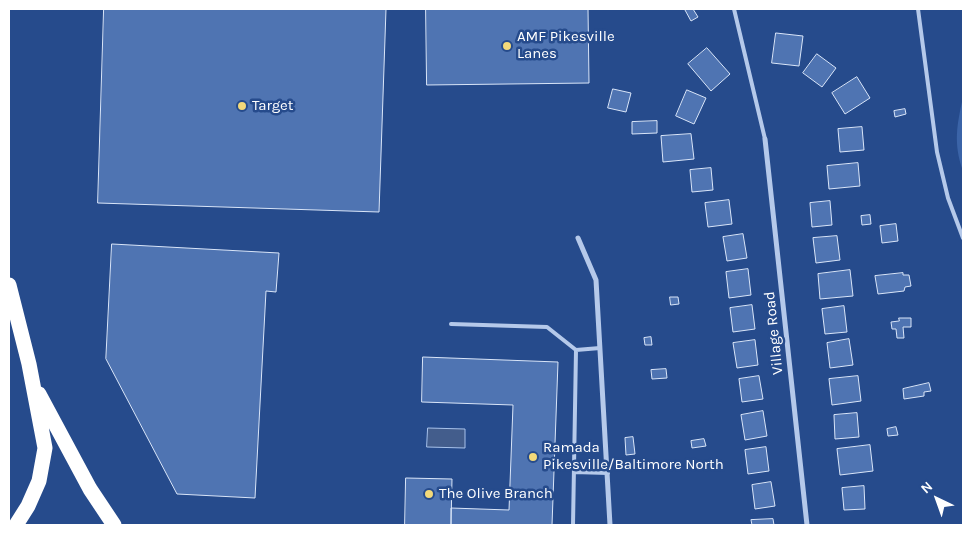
<!DOCTYPE html>
<style>
body{margin:0}
#map{position:relative;width:972px;height:534px;overflow:hidden;background:#264b8c;font-family:Karla,sans-serif}
canvas{display:block}
.frame{position:absolute;inset:0;border:10px solid #fff;pointer-events:none}
.north{position:absolute;left:912px;top:474px;width:50px;height:50px;-webkit-text-stroke:4px #264b8c;paint-order:stroke;rotate:318deg;font-size:14px;font-weight:700;line-height:20px;text-align:center;color:#fff}
.north::after{content:'';display:block;margin:auto;width:18px;height:22px;background:#fff;clip-path:polygon(50% 0,100% 100%,50% 72%,0 100%)}
</style>
<div id="map">
<canvas width="972" height="534"></canvas>
<div class="frame"></div>
<div class="north">N</div>
</div>
<script>
const ctx = document.querySelector('canvas').getContext('2d');
ctx.lineJoin = 'round';
function paint(path, color) { ctx.fillStyle = color; ctx.fill(path, 'evenodd'); }
function stroke(path, color, width, dash) { ctx.strokeStyle = color; ctx.lineWidth = width; ctx.lineCap = dash ? 'butt' : 'round'; ctx.setLineDash(dash || []); ctx.stroke(path); }
function label(font, color, halo, rows, align = 'center') {
  ctx.font = font + ' Karla,sans-serif'; ctx.lineWidth = 5; ctx.setLineDash([]); ctx.textBaseline = 'middle'; ctx.strokeStyle = halo; ctx.fillStyle = color; for (const [text, x, y, turn = 0] of rows) {
    ctx.save(); ctx.translate(x, y); ctx.rotate((+turn || 0) * Math.PI / 180); ctx.textAlign = isNaN(turn) ? turn : align; if (halo) ctx.strokeText(text, 0, 0); ctx.fillText(text, 0, 0); ctx.restore();
  }
}
paint(new Path2D(`
 M963,97V171C953,143 957,125 963,97Z`), '#3b64a8');
const water = new Path2D(`
 M428,428L465,429V448L427,447Z`);
paint(water, '#435d8c');
stroke(water, '#a9c3eb', 1);
const building = new Path2D(`
 M104,9H386L379,212L98,203Z
 M426,9H588L589,83L427,85Z
 M693,9L698,17L691,21L685,10Z
 M776,33L803,36L799,66L772,63Z
 M707,48L730,74L711,91L688,64Z
 M817,54L836,68L822,87L803,73Z
 M857,77L870,98L845,114L832,93Z
 M613,89L631,93L626,112L608,108Z
 M687,90L706,98L694,124L676,116Z
 M905,109L906,114L895,117L894,111Z
 M657,121V133L632,134V122Z
 M862,127L864,150L840,152L838,129Z
 M691,134L694,159L663,162L661,136Z
 M858,163L860,186L829,189L827,166Z
 M711,168L713,190L692,192L690,170Z
 M729,200L732,224L708,227L705,203Z
 M830,201L832,225L812,227L810,203Z
 M870,215L871,224L862,225L861,216Z
 M896,224L898,241L882,243L880,226Z
 M743,234L747,258L727,261L723,237Z
 M837,236L840,260L816,263L813,238Z
 M112,244L279,253L276,292L266,291L255,498L177,494L106,359Z
 M748,269L751,295L729,298L726,272Z
 M850,270L853,296L820,299L818,274Z
 M903,273V275H909L911,286L905,287L904,291L878,294L875,276Z
 M670,297H678L679,304L671,305Z
 M752,305L755,329L733,332L730,308Z
 M844,306L847,332L825,334L822,309Z
 M899,318H911V327H903L904,338H897L896,329H892L891,322L899,321Z
 M651,337L652,345H645L644,338Z
 M849,339L853,365L830,368L827,343Z
 M755,340L758,365L737,368L733,343Z
 M423,357L558,362L552,525H451V508L509,510L513,405L422,402Z
 M666,369L667,378L652,379L651,370Z
 M759,376L763,399L742,402L739,379Z
 M858,376L861,401L832,405L829,379Z
 M929,383L931,391L924,392V396L904,399L903,389Z
 M763,411L767,436L745,440L741,415Z
 M857,413L859,437L835,439L834,415Z
 M896,427L898,435L888,436L887,429Z
 M633,437L635,454L626,455L625,438Z
 M704,439L706,446L692,448L691,441Z
 M870,445L873,471L840,475L837,449Z
 M766,447L769,471L748,474L745,450Z
 M406,478L452,479L451,525H405Z
 M771,482L775,506L755,509L752,485Z
 M864,486L865,509L844,510L842,488Z
 M773,519L774,525H752L751,520Z`);
paint(building, '#4f74b2');
stroke(building, '#d9e5f8', 1);
stroke(new Path2D(`
 M734,9L765,139
 M918,9L937,152L948,198L963,238
 M451,324L547,327L576,350L573,525
 M576,350L600,348
 M574,472L608,473`), '#b5c9ea', 4);
stroke(new Path2D(`
 M765,139L807,525
 M578,238L596,280L610,525`), '#b5c9ea', 5);
stroke(new Path2D(`
 M9,285L29,364L45,448L39,481L28,506L16,525
 M39,394L90,489L114,525`), '#fff', 15);
for (const [x, y, r, color] of [
 [507,46,5,"#f3d97a"],
 [242,106,5,"#f3d97a"],
 [533,457,5,"#f3d97a"],
 [429,494,5,"#f3d97a"]
]) { const dot = new Path2D(); dot.arc(x, y, r, 0, 2 * Math.PI); ctx.fillStyle = color; ctx.fill(dot); stroke(dot, '#264b8c', 2); }
label('15px', '#fff', '#264b8c', [
 ["AMF Pikesville",517,37],
 ["Lanes",517,54],
 ["Target",252,106],
 ["Ramada",543,448],
 ["Pikesville/Baltimore North",543,465],
 ["The Olive Branch",439,494]
], 'left');
label('15px', '#fff', '#264b8c', [
 ["Village Road",774,333,-96]
]);
</script>
